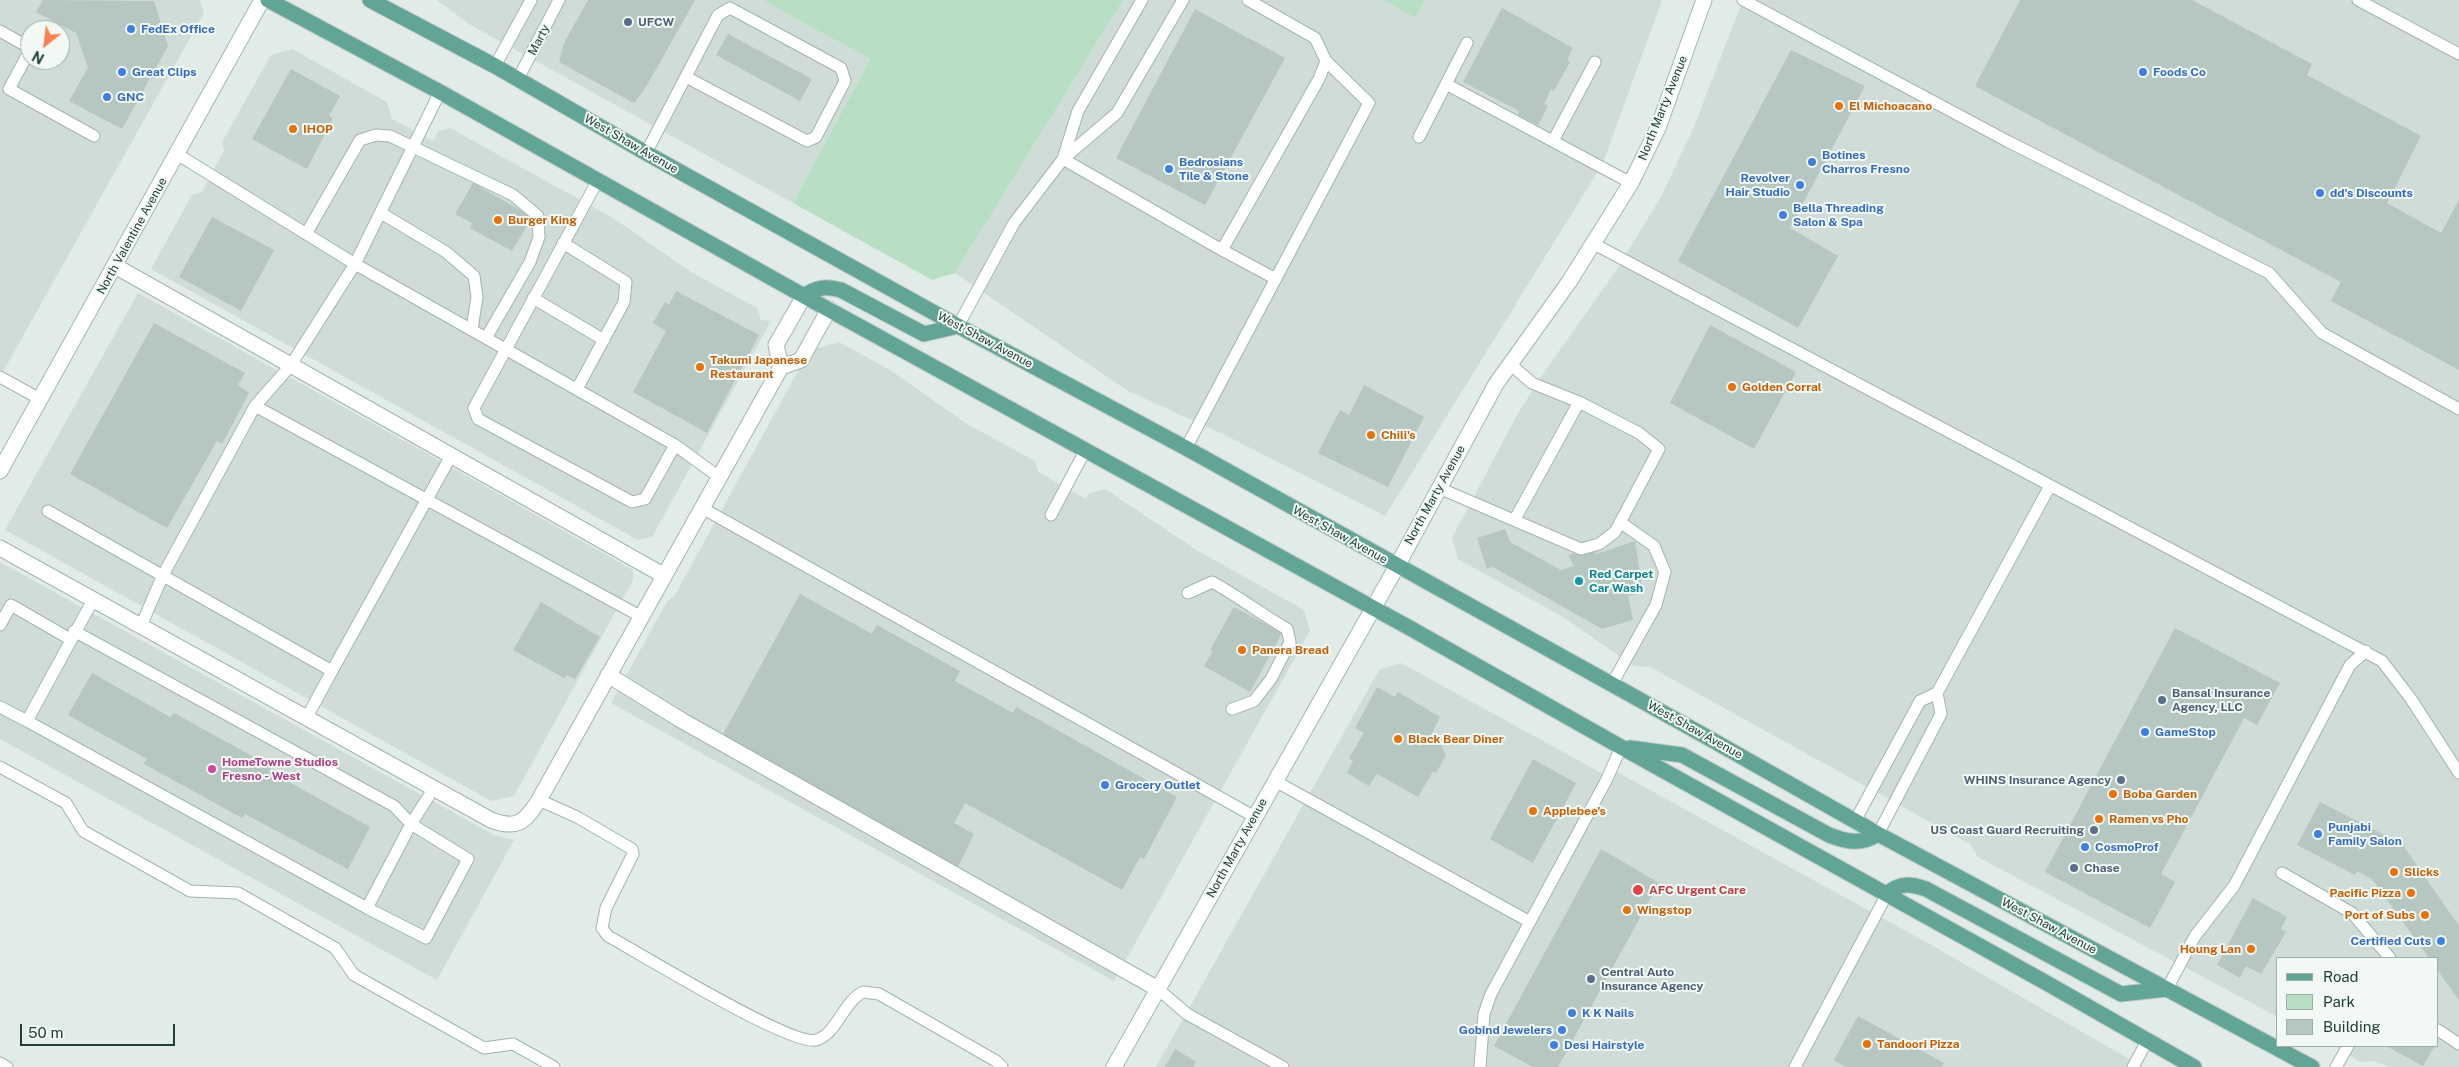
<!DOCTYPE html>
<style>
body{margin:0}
#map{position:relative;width:2459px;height:1067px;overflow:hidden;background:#e1ece8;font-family:"Public Sans",sans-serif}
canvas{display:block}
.legend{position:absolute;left:2276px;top:957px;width:162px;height:90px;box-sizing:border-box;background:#f2f9f5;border:1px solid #9eaea9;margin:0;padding:6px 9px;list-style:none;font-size:15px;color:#203e37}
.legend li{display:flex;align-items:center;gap:10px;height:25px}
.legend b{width:25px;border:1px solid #9eaea9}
.north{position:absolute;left:20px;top:20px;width:50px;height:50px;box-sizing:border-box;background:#f2f9f5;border:1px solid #9eaea9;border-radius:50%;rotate:209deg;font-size:14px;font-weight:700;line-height:20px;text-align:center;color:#203e37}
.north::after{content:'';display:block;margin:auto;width:18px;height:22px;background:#fa8051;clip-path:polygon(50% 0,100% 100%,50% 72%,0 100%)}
.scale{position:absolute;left:20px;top:1024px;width:155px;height:22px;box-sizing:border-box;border:2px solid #203e37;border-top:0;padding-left:6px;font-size:15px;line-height:18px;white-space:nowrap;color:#203e37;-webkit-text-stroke:4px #f2f9f5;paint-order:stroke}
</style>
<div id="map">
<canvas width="2459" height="1067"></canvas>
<ul class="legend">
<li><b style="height:6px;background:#62a596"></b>Road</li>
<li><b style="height:14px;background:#b8dfc4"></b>Park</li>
<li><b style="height:14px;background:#b6c7c1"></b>Building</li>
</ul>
<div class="north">N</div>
<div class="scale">50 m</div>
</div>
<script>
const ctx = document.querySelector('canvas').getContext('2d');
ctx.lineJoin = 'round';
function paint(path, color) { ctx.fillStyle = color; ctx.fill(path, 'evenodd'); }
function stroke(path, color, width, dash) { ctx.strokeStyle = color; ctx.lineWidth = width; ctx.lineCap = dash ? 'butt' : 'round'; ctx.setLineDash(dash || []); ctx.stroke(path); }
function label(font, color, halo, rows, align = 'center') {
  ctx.font = font + ' "Public Sans",sans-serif'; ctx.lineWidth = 4; ctx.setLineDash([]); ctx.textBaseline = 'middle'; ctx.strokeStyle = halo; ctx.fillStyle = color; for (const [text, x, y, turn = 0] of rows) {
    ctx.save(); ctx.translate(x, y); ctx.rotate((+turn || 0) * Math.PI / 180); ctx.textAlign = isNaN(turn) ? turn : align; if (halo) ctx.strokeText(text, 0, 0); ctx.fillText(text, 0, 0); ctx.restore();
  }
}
paint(new Path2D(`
 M0,0H200L204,13L0,377ZM30,30H60V60H30Z
 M437,0H762L870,59L793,203L469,24Z
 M1123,0H1388L1416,15L1426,0H1662L1603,163L1385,516L1223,434L1128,391L955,273Z
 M1743,0H2459V1067H2389L2373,1061L2360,1062L2335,1046H2438V958H2278V1017L1978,857L1970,844L1650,667L1634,666L1563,617L1458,559L1452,538L1518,413L1547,368L1616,271L1662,195L1693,129Z
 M292,49L387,102L392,119L433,141L439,131L450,128L613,218L691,272L757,308L761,320L771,321L652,537L638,540L151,269L192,195L201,193L224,151L222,142L271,55Z
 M138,293L428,454L633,570V580L514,796L491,801L5,530Z
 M839,342L890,370L967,424L1035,461L1038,472L1086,499L1088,494L1105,489L1198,551L1304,610L1310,631L1114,981L611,703L668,600L675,595L809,351Z
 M0,562L494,835L514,840L437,980L0,739Z
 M1401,663L1605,775L1610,768L1933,946L2143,1067H1156L1379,670Z`), '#cfdcd7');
paint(new Path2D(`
 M762,0H1123L955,273L932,280L793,203L870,59Z
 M1384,0H1426L1415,17Z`), '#b8dfc4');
paint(new Path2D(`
 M43,0L154,1L168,46L122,129L69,101L88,68L76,33L36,12Z
 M588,0H695L646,87L634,103L559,62L564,43Z
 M2020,0H2192L2312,64L2307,75L2421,136L2387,203L2441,233L2459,200V370L2331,301L2341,282L1975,86Z
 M1502,8L1573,48L1567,60L1570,62L1554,91L1551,89L1544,104L1548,106L1538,125L1518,115L1519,111L1463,82Z
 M1195,9L1285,58L1205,205L1116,158Z
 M728,34L812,79L800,101L716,55Z
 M1791,50L1865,86L1790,228L1838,256L1798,328L1678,261Z
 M291,69L340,96L329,116L333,118L307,169L252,139Z
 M473,183L532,217L512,251L470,228L472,223L455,214Z
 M212,217L274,250L241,311L179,277Z
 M676,291L759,335L707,433L633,392L666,331L653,323L665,302L669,305Z
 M154,323L245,373L238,385L249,393L222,444L217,441L167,528L70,474Z
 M1710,325L1796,372L1754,449L1670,403Z
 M1364,385L1424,417L1388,487L1318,453L1340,410L1349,415Z
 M1505,529L1510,542L1561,570L1574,566L1568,555L1595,548L1596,554L1635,541L1643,593L1628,596L1633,620L1602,629L1493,567L1487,569L1477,538Z
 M800,594L872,634L877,625L960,671L955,681L1013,713L1016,707L1177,797L1144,859L1140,857L1122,890L965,803L954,823L974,834L958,867L722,736Z
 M541,602L600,637L575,679L567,675L564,678L513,650Z
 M1234,607L1282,633L1250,692L1204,666L1213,651L1210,650Z
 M2175,628L2280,683L2257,725L2244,718L2161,874L2175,882L2150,928L2045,872Z
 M92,673L170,717L174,713L272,767L269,771L370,827L348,869L245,814L242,818L144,764L147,759L68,715Z
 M1377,687L1395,697L1398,692L1440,717L1431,735L1440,743L1446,755L1436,773L1433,771L1418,797L1377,774L1369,786L1347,773L1353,761L1349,758L1364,733L1355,728Z
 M1533,759L1576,783L1533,863L1490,839Z
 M2320,802L2402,844L2459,926V1000L2438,971V958H2429L2372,879L2357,871L2355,875L2297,845Z
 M1601,849L1659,883L1558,1067H1533L1494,1046Z
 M2253,898L2287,917L2281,929L2286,932L2261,974L2246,966L2240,978L2217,965Z
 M1858,1016L1944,1063L1942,1067H1845L1834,1060Z
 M2386,1046H2432L2434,1047L2423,1066Z
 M1175,1049L1196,1062L1194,1067H1165Z`), '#b6c7c1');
const lane = new Path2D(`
 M1248,0L1315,38L1326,61
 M1743,0L2009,142L2269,273L2322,333L2459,409
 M2358,0L2459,54
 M0,31L30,48
 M30,50L9,89L94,136
 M495,66L531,0
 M518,79L559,0
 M1446,84L1631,183
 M1419,137L1467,43
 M1553,141L1595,62
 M646,153L718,15L730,8L841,68L845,81L816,137L807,141L686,77
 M177,154L355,264L675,445L719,477
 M1063,159L1117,113L1183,0
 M1063,159L1078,111L1142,0
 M598,180L474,408L478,419L632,502L645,499L675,445
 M381,213L446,252L474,276L477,297L472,329
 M306,234L360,140L376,135L390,136L513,195L538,216L539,237L530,262L486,338
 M563,243L626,282L624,302L577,389
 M1594,244L2382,661L2411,699L2459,773
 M1222,250L1276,279
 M533,298L604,340
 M958,326L1014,223L1063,159L1222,250L1319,79L1326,61L1369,103L1186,448
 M0,377L40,399
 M255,406L640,616
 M1439,488L1581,549L1599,544L1615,532L1659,449L1639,433L1579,402L1532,383L1510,364
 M702,508L1255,817
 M48,511L332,671L452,454
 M1051,515L1086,449
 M1515,519L1579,402
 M1188,593L1212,582C1238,596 1261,614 1287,629L1290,642L1271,679L1254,701L1232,709
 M93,600L27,721L367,908
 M0,625L11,605L70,639
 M141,626L163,575L255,406L291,365L355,264L440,92
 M74,631L394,806L411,824L468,859L426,938L367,908L411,824L434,788
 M1612,684L1656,605L1665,572L1654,546L1620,522
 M1937,693L2050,486
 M0,707L27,721
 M307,717L332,671
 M0,767L66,803L83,831L190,891L238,893L335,948L354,975L484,1048L513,1044L554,1067
 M1275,781L1530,922
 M539,800L577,817L632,849L633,854L606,908L602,928L608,936C639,953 792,1047 816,1040C836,1035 844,1001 863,992L879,994L996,1061L1002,1067
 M1855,821L1920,701L1937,693L1941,714L1878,834
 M2282,873L2352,913L2390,958
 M1158,989L1187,1014L1283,1067
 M2167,989L2195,936L2234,886L2350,665L2366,651
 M2438,1030L2459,1044
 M0,1063L7,1067
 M1480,1067L1484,1014L1491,994L1607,779L1621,747
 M1795,1067L1887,894
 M2133,1067L2147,1041
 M2336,1067L2348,1046`);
const street = new Path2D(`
 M115,266L663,575
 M781,367L801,360L829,309
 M0,548L491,820C517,830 525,822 539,800L781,367L776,345L804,296
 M608,675L681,720L1158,989`);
const secondary = new Path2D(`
 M0,471L262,0
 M1114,1067L1397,566L1496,384L1569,282L1631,183L1658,128L1704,0`);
const primary = new Path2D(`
 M268,0L440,92L804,296L1408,627L1621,747L2043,981L2194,1067
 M370,0L495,66L646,153L958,326L1186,448L1705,736L1878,834L2312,1067
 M804,296C816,287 827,286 841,290L924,334L958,326
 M1630,748L1682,755L1829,835C1847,842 1861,845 1878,834
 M1887,894C1900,882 1911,884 1926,889L2121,994L2167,989`);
stroke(lane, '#a3b4af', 13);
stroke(street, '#a3b4af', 17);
stroke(secondary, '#9eb9b0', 17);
stroke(primary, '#c1c9c7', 17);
stroke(lane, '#fff', 11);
stroke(street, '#fff', 15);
stroke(secondary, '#fff', 15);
stroke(primary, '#62a596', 15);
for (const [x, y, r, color] of [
 [628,22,5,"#5c6f8a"],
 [131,29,5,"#3f7fe0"],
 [122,72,5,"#3f7fe0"],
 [2143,72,5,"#3f7fe0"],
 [107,97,5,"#3f7fe0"],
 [1839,106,5,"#e8710a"],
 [293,129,5,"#e8710a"],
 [1812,162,5,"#3f7fe0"],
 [1169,169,5,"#3f7fe0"],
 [1800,185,5,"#3f7fe0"],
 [2320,193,5,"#3f7fe0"],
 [1783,215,5,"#3f7fe0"],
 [498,220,5,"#e8710a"],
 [700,367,5,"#e8710a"],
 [1732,387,5,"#e8710a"],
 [1371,435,5,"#e8710a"],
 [1579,581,5,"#0f9aa8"],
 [1242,650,5,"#e8710a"],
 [2162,700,5,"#5c6f8a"],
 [2145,732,5,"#3f7fe0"],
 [1398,739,5,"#e8710a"],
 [212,769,5,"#d1479c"],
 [2121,780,5,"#5c6f8a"],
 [1105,785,5,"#3f7fe0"],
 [2113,794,5,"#e8710a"],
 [1533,811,5,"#e8710a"],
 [2099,819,5,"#e8710a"],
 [2094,830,5,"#5c6f8a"],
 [2318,834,5,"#3f7fe0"],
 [2085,847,5,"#3f7fe0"],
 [2074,868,5,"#5c6f8a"],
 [2394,872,5,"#e8710a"],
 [1638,890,6,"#e0444e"],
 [2411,893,5,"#e8710a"],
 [1627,910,5,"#e8710a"],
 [2425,915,5,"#e8710a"],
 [2441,941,5,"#3f7fe0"],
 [2251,949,5,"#e8710a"],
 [1591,979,5,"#5c6f8a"],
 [1572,1013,5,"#3f7fe0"],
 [1562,1030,5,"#3f7fe0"],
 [1867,1044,5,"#e8710a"],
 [1554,1045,5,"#3f7fe0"]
]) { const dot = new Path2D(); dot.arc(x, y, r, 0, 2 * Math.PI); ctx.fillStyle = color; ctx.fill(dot); stroke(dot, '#f2f9f5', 2); }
label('bold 12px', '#4e5e75', '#f2f9f5', [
 ["UFCW",638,22],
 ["Bansal Insurance",2172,693],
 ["Agency, LLC",2172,707],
 ["WHINS Insurance Agency",2111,780,"right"],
 ["US Coast Guard Recruiting",2084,830,"right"],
 ["Chase",2084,868],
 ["Central Auto",1601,972],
 ["Insurance Agency",1601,986]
], 'left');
label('bold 12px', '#366cbe', '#f2f9f5', [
 ["FedEx Office",141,29],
 ["Great Clips",132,72],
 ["Foods Co",2153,72],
 ["GNC",117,97],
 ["Botines",1822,155],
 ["Charros Fresno",1822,169],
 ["Bedrosians",1179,162],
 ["Tile & Stone",1179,176],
 ["Revolver",1790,178,"right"],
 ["Hair Studio",1790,192,"right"],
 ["dd's Discounts",2330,193],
 ["Bella Threading",1793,208],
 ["Salon & Spa",1793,222],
 ["GameStop",2155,732],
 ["Grocery Outlet",1115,785],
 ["Punjabi",2328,827],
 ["Family Salon",2328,841],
 ["CosmoProf",2095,847],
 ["Certified Cuts",2431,941,"right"],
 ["K K Nails",1582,1013],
 ["Gobind Jewelers",1552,1030,"right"],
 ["Desi Hairstyle",1564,1045]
], 'left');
label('12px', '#203e37', '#f2f9f5', [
 ["Marty",539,40,-63],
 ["North Marty Avenue",1663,108,-68],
 ["West Shaw Avenue",631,144,30],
 ["North Valentine Avenue",132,236,-61],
 ["West Shaw Avenue",985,340,28],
 ["North Marty Avenue",1435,495,-61],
 ["West Shaw Avenue",1340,535,29],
 ["West Shaw Avenue",1695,730,29],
 ["North Marty Avenue",1237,848,-61],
 ["West Shaw Avenue",2049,926,28]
]);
label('bold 12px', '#c56008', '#f2f9f5', [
 ["El Michoacano",1849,106],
 ["IHOP",303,129],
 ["Burger King",508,220],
 ["Takumi Japanese",710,360],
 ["Restaurant",710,374],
 ["Golden Corral",1742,387],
 ["Chili's",1381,435],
 ["Panera Bread",1252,650],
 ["Black Bear Diner",1408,739],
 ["Boba Garden",2123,794],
 ["Applebee's",1543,811],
 ["Ramen vs Pho",2109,819],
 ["Slicks",2404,872],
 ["Pacific Pizza",2401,893,"right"],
 ["Wingstop",1637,910],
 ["Port of Subs",2415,915,"right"],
 ["Houng Lan",2241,949,"right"],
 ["Tandoori Pizza",1877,1044]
], 'left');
label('bold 12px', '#0d838f', '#f2f9f5', [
 ["Red Carpet",1589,574],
 ["Car Wash",1589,588]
], 'left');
label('bold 12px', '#b23c85', '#f2f9f5', [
 ["HomeTowne Studios",222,762],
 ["Fresno - West",222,776]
], 'left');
label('bold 12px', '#be3a42', '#f2f9f5', [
 ["AFC Urgent Care",1649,890]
], 'left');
</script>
